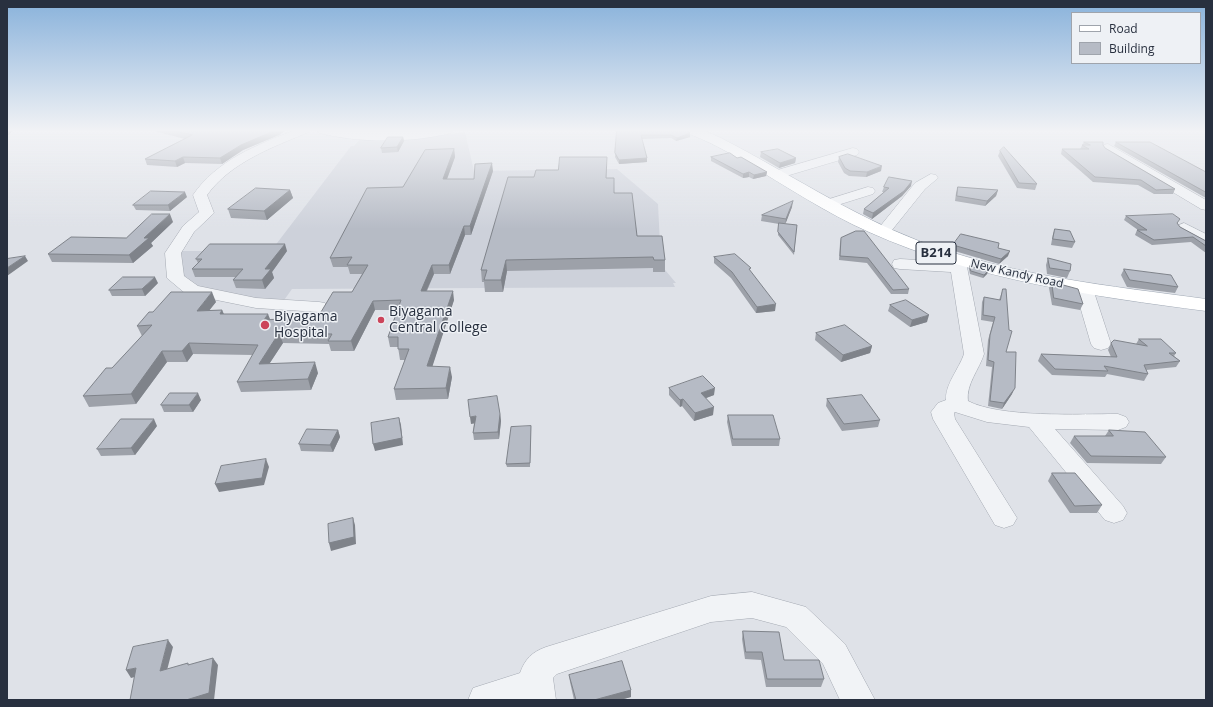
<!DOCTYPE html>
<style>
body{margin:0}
#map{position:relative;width:1213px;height:707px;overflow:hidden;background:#dfe2e8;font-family:"Open Sans",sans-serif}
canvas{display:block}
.frame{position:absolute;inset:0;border:8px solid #28303f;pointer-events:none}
.legend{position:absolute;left:1071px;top:12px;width:130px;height:52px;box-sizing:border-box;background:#eef1f5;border:1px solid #9fa4ac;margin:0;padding:5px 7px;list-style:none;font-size:12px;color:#28303f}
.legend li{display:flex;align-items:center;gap:8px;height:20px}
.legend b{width:20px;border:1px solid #9fa4ac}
</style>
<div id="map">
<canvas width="1213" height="707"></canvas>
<div class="frame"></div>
<ul class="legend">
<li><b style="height:5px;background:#fff"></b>Road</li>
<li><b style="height:11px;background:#b6bbc5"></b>Building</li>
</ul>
</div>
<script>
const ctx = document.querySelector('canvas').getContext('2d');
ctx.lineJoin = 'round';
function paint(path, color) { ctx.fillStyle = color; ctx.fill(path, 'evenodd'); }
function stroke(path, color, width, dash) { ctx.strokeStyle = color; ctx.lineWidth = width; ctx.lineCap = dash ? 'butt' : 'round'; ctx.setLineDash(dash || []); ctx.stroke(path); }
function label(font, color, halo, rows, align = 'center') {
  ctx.font = font + ' "Open Sans",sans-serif'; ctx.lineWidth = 3; ctx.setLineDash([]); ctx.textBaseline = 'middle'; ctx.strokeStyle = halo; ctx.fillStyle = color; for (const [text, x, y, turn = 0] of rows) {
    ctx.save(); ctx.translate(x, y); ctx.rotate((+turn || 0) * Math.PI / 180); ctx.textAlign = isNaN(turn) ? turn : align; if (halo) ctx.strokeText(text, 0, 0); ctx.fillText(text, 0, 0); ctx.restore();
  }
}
paint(new Path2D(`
 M465,132L474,171L617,169L658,204L661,265L676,283H673L675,287L292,289L282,303L184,285L180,251H271L351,146H354L361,138L397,140Z`), '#cdd1da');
const minor = new Path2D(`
 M295,130H311L309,132C273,147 231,162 207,195L214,213L194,232L181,253L184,276L198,286L256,298L319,302L325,303L328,307L325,311L319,312L256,308L192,295L186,294L167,278L165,253L183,226L199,212L193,195C217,160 257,145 295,130Z
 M1108,144L1206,200V210L1201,209L1104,151L1102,148L1104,145Z
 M853,148L857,149L859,152L857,155L776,179L769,175L771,172Z
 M931,174L936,175L938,178L925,189L888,235H878L875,232L878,229L915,183Z
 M868,187L873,188L875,191L873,194L828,208L823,207L821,204L823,201Z
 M1184,223L1206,234V246L1179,231L1176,228L1179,225Z
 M963,257L969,259L971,262L967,267L984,354C979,370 966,384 968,401C1001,418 1079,414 1118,414L1126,417L1129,422L1126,427L1118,430L1055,429L1123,506L1127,513L1123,520L1114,523L1105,520L1029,427L987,422L955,412L954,413L955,419L1017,518L1013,525L1004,528L995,525L933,419L931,412L938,403L946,400C945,384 959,369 964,354L951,272L900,269L894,268L892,264L894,260L900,259L955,262L957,259Z
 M1084,284L1090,285L1093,289L1111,344L1108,348L1101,350L1094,348L1091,344L1075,289L1078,285Z
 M752,592L806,607L845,644L875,700H840L823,664L786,627L752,618L711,622L557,674L553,678L556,700H468L473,688L520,673C525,659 532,652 546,647L711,596Z`);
const major = new Path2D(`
 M317,130H453L451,133C411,143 359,143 319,133Z
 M684,130H703L721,138C787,172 849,214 919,241C1011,276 1110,286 1206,299V311C1091,296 976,280 869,232C826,213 786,186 745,162C726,151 707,140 686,133Z`);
stroke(minor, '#a4a9b2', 1);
stroke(major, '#9ea7b3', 1);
paint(minor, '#f1f3f6');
paint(major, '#fff');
paint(new Path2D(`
 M156,130H286L279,135L243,150L222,164L185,163L177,167L147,165L145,159L185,139L157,132Z
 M617,130L690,133V137L676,141L671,138L642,139L647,162L619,164L615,157Z
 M403,137L404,141L398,152L382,153L381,148Z
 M1084,142L1103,145L1105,148L1175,189L1173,194H1154L1138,185L1093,182L1061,154L1062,149H1080Z
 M1116,142L1206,172V198L1114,146Z
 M454,149L455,157L447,179H474L493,171L471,235H465L450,274H434L427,291L454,300L432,366L452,377L448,399L396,400L394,389L405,360H400L398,347H390L388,337L397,310H375L354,351H331L329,344L283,343L269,364L318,373L311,390L241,392L237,382L253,355L193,354L187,362H167L136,404L89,407L83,396L112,368L142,336L137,326L153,312L216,302L209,310H222L224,314L270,319L318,317L352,292L362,274H350L348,267H333L330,258L403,187Z
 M1000,151L1037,184L1035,190L1017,188L998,156Z
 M761,152L796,158L795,163L779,168L760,157Z
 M711,157L737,158L767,172L766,176L753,179L749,177L743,178L711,161Z
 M839,157L881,171L866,177L849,176L844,173L838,162Z
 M607,178L637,236L665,260V272H653V268L507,271L503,292H485L484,282H482L481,270Z
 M911,186L902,196L872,219L863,214L864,209L884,192H882L884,187Z
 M958,187L998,190L996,196L985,206L955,201L956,193Z
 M290,190L293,198L267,220L231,218L228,209Z
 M187,197L170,211L136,210L133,205Z
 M792,207L785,224L797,225L794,255L778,235L779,224L761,221L762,215Z
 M1126,216L1178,224L1180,227L1206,241V253L1191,242L1152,245L1135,235L1137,230H1138L1124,220Z
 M173,222L151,243L153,246L133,263L52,262L48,254L126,238Z
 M1055,229L1075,242L1072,248L1051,245L1053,234Z
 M856,231L909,289L908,294H891L867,263L839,260L840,243L841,238Z
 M953,245L998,248L1008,256L999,264L951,250Z
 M287,251L272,272L274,278L265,289L236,288L233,280L236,277H195L192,269L198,263L196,259Z
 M714,257L750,271L775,311L756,313L731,278L714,263Z
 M1048,258L1070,271L1067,278L1047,274L1046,265Z
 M970,266L988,271L987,274L983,278L970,274L969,269Z
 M1124,269L1178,287L1175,293L1127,287L1121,275Z
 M1052,282L1083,304L1080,310L1052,305L1049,288Z
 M158,283L145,296H112L109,290Z
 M1003,289L1006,352L1012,394L1002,409L988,406L992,367L986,366L988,340L993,322L981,320L982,302L984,297L999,300Z
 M890,305L927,322L910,327L888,311Z
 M816,333L872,346L870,353L841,362L815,340Z
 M1139,339L1176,353L1174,356L1180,361L1176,367L1146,370L1148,374L1144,381L1107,374L1105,377L1052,375L1038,361L1041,354L1111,357L1108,350L1111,343L1136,344Z
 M669,388L714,395L706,398L713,415L694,421L682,406L680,407L669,395Z
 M827,399L880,420L878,427L842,431L826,406Z
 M201,400L193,412H164L161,405Z
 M500,414L501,421L499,439L474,440L473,433L474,423L471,424Z
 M728,415L780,439L779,446H732L727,422Z
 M157,426L135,455L101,456L97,449Z
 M531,426L530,467H507L506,464Z
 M338,430L340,437L333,452L301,451L299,444Z
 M1109,430L1166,457L1161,464L1087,463L1070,443L1074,436H1105Z
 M1052,473L1102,505L1097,513H1070L1048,481Z
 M743,631L784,660L824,679L821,687H766L761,660L745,659L742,639Z
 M569,675L631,690V697L620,700H574L570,682Z`), '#9da1a9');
paint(new Path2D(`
 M7,130H13L9,135H7Z
 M276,130H286L279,135L243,150L222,164L220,158L241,145Z
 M690,133V137L676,141L677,138Z
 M403,137L404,141L398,152L397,147Z
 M454,149L455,157L444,187L443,179Z
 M183,157L185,163L177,167L175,161Z
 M647,158V162L619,164V160Z
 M796,158L795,163L779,168L780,163Z
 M492,163L493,171L471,235L470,226Z
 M882,166L881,171L866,177L867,172Z
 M749,172V177L743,178V174Z
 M767,172L766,176L753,179L754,175Z
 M912,181L911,186L902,196L872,219L873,213Z
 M290,190L293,198L267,220L264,211Z
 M998,190L996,196L985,206L987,201Z
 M185,192L187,197L170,211L168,205Z
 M793,201L792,207L785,225L786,219Z
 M170,214L173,222L151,243L153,246L133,263L129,255L144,238Z
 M464,226L465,235L450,274L449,265Z
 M285,244L287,251L272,272L274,278L265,289L262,280L265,269Z
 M1010,251L1008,256L999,264L1001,259Z
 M25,256L28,261L7,276V268Z
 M506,260L507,271L503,292L501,280Z
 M432,265L434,274L422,300L421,291Z
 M988,271L987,274L983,278L984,275Z
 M155,277L158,283L145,296L142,289Z
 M453,291L454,300L429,377L427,366Z
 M212,292L216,302L201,321L197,311Z
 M373,301L375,310L354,351L351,341Z
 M776,304L775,311L756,313L757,307Z
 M222,310L226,320L220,314Z
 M268,314L272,324L264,320Z
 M929,315L927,322L910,327L912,320Z
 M279,333L283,343L262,375L259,364Z
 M189,343L193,354L187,362L182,351Z
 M872,346L870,353L841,362L843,355Z
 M162,351L167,362L136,404L131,394Z
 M315,362L318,373L311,390L308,379Z
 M450,367L452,377L448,399L446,388Z
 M715,388L714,395L701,400V393Z
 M1015,388L1012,394L1002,409L1004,403Z
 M198,393L201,400L193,412L189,405Z
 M683,399L682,406L680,407V400Z
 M714,407L713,415L694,421L695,413Z
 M500,414L501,421L499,439L498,432Z
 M476,416L477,423L471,424L470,417Z
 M399,418L401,425L403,445L375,451L373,444Z
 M154,419L157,426L135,455L131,448Z
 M338,430L340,437L333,452L330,445Z
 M266,459L269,467L264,485L219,492L215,484Z
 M353,518L355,525L356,544L331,551L329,543Z
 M168,640L173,647L165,678L160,671Z
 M213,658L218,665L214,700H186Z
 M136,668L142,675L131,678L126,670Z
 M631,690V697L620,700H594Z`), '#7f838a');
const building = new Path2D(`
 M170,130H276L241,145L220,158L183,157L175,161L145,159L192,135Z
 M617,130H686L690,133L677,138L671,135H641L647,158L619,160L615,153Z
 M388,137H403L397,147L381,148Z
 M1084,142H1103V145L1105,148L1175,189L1156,190L1141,180L1095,177L1062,149H1089L1082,145H1090Z
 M1116,142H1150L1206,172V192Z
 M1004,147L1037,184L1019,183L1000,151Z
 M454,149L443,179H474L475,164L492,163L470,226H464L449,265H432L421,291H453L427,366L450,367L446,388L394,389L409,349H398V337H388L401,300L373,301L351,341H328L332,334L279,333L259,364L315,362L308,379L237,382L258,345L189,343L182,351H162L131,394L83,396L106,368H112L152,325L137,326L149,312H153L171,292H212L197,311L222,310L220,314H268L264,320L318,317L333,292H352L368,265H347L352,257L330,258L367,188L403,187L425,150Z
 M778,149L796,158L780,163L761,152Z
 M730,153L737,158L741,157L767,172L754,175L749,172L743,174L711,157Z
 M848,154L882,166L867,172L850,171L845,168L839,157Z
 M560,157H607L606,178H614V193H632L637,236H662L665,260H654L653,257L506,260L501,280H484L487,270H481L508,177H534L536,170H558Z
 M889,177L912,181L904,191L873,213L864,209L889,188L884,187Z
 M958,187L998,190L987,201L957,196Z
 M256,188L290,190L264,211L228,209Z
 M151,191L185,192L168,205H133Z
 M793,201L786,219L762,215Z
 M152,214H170L144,238H149L129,255L48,254L71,237L126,238Z
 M1173,214L1180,219L1177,223L1180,227L1206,241V246L1193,237L1154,240L1137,230H1147L1126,216Z
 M779,223L797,225L794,252L778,232Z
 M1055,229L1070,231L1075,242L1053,239Z
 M856,231H864L909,289L893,290L868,258L840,256L841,238Z
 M961,234L999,243L998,248L1010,251L1001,259L953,245Z
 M210,244H285L265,269H271L262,280H233L243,269H192L202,259H196Z
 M735,254L751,268L749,269L776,304L757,307L732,272L714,257Z
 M25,256L7,268V259Z
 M1048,258L1071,264L1070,271L1050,268Z
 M970,266L988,271L984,275L971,271Z
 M1124,269L1171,275L1178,287L1130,280Z
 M123,277H155L142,289L109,290Z
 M1052,282L1078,289L1083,304L1054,298Z
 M1003,289H1006L1009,330L1012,331L1006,352H1016L1015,388L1004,403L990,401L994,362L988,360L990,335L995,317L983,315L984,297L1000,300Z
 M906,300L929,315L912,320L890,305Z
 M845,325L872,346L843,355L816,333Z
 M1139,339H1161L1176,353H1169L1180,361L1144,365L1148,374L1104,366L1108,371L1055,369L1041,354L1117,357L1111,343L1114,340L1147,346Z
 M703,376L715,388L701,393L714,407L695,413L683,399L680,400L669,388Z
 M170,393H198L189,405H161Z
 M862,395L880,420L844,424L827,399Z
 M497,396L500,414L498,432L473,433L476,416L470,417L468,400Z
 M728,415H773L780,439H733Z
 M399,418L402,438L373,444L371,423Z
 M121,419H154L131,448L97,449Z
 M531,426L530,463L506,464L511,427Z
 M307,429L338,430L330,445L299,444Z
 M1109,430L1145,432L1166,457L1091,456L1074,436H1113Z
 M266,459L262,478L215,484L221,466Z
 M1052,473H1075L1102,505L1075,506Z
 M353,518L354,537L329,543L328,524Z
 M743,631L779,632L784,660H819L824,679H767L762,652H746Z
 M168,640L160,671L188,663V665L213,658L209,693L186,700H130L136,668L126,670L133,647Z
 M622,661L631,690L594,700H576L569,675Z`);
paint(building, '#b6bbc5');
stroke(building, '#7f838a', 1);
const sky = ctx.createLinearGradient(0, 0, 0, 229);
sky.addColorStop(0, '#89b2db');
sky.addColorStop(0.57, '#f1f2f5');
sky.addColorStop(1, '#f1f2f500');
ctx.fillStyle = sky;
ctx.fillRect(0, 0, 1213, 229);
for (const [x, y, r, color] of [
 [381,320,4,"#cc445a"],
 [265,325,5,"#cc445a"]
]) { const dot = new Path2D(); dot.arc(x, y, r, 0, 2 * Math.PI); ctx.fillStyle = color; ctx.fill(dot); stroke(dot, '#eef1f5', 1.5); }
label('12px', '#28303f', '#eef1f5', [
 ["New Kandy Road",1017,274,13]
]);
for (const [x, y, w] of [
 [936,253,40]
]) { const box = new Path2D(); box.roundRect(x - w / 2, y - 11, w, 22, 3); ctx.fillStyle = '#eef1f5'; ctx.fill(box); stroke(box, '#28303f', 1); }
label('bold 13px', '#28303f', null, [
 ["B214",936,253]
]);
label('14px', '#28303f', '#eef1f5', [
 ["Biyagama",389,312],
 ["Central College",389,328],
 ["Biyagama",274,317],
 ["Hospital",274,333]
], 'left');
</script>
